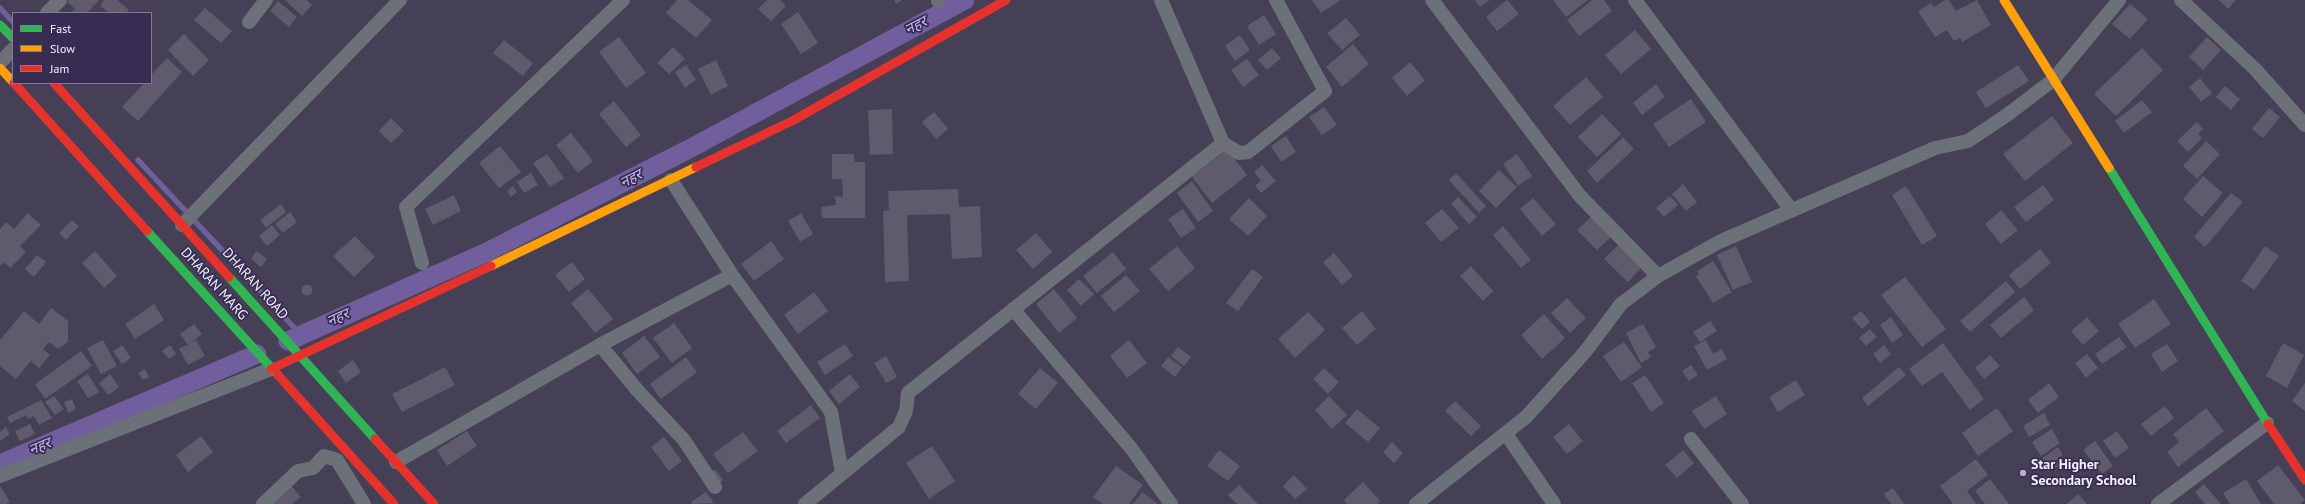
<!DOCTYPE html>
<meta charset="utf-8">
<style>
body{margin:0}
#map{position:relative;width:2305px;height:504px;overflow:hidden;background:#454055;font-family:"PT Sans",sans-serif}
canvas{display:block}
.legend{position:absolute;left:12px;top:12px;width:140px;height:72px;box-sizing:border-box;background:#372c52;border:1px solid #827a97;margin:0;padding:5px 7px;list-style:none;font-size:12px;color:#f3f0fe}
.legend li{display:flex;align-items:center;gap:8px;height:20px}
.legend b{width:20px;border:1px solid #827a97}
</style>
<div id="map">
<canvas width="2305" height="504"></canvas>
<ul class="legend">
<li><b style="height:5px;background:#30b455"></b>Fast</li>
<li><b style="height:5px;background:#ff9f0a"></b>Slow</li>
<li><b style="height:5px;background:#e5322d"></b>Jam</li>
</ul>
</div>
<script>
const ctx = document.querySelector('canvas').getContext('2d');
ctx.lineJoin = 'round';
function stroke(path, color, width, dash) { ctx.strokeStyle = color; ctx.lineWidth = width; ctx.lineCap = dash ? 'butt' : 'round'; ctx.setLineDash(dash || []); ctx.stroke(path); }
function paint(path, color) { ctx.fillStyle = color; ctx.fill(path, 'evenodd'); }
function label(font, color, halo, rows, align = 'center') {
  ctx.font = font + ' "PT Sans","Noto Sans Devanagari",sans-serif'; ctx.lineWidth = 3.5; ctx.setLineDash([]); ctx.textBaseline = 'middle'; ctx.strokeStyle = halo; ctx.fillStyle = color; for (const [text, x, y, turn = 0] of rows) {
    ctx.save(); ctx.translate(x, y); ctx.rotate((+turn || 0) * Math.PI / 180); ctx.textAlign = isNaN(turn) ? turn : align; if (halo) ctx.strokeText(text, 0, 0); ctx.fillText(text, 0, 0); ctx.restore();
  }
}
stroke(new Path2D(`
 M0,8L13,22
 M138,160L301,335`), '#705e9d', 5.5);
stroke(new Path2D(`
 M288,341L487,252L691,148L965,0
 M0,464L257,354`), '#705e9d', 19);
paint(new Path2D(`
 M69,0H99L87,13H71L75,9L67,2Z
 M104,0H117L129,10L126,13H109L100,6Z
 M285,0H307L312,5L302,16Z
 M677,0H688L712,20L696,38L666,13Z
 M767,0H780L786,6L771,21L758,9Z
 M894,0H902L896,4Z
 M1312,0H1341L1321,13Z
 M1475,0H1490L1480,7Z
 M1507,0L1519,14L1497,31L1486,17Z
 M1553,0H1588L1566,17Z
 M1592,0H1604L1612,11L1579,36L1567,20Z
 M1945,0H1949L1956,11L1977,0L1991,25L1962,42L1960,38L1954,41L1947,30L1935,37L1918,11L1931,3L1934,7Z
 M2219,0H2236L2228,9Z
 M278,1L297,17L289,27L270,11Z
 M2130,4L2148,19L2130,39L2112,24Z
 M205,8L232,31L221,43L194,20Z
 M798,12L818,43L801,54L781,24Z
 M1264,15L1276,34L1259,45L1247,26Z
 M1346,18L1360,35L1342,50L1327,33Z
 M1635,30L1651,49L1621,74L1605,55Z
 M184,34L209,60L193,76L168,50Z
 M1240,35L1250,50L1235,61L1225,46Z
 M619,37L646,73L626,88L599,52Z
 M2207,37L2221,50L2203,70L2189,57Z
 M504,40L533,63L523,76L493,53Z
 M1353,44L1369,64L1342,87L1326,67Z
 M673,47L685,59L669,74L657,63Z
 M1272,48L1281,58L1267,70L1258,60Z
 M2142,48L2163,70L2116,116L2094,94Z
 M167,58L182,72L138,121L122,107L144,83H151V75Z
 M1247,59L1259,75L1243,87L1231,70Z
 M716,60L728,86L711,95L698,69Z
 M1410,62L1425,80L1407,96L1392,78Z
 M686,65L696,80L685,88L675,72Z
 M2018,65L2029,81L1986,108L1976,92Z
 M1586,77L1603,97L1570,125L1553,106Z
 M2200,78L2212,93L2201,102L2189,87Z
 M1656,84L1665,97L1642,115L1633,103Z
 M2225,86L2240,99L2231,110L2216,97Z
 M1691,99L1706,122L1669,147L1653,124Z
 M2142,100L2152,112L2124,133L2115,121Z
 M614,101L641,135L626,147L599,114Z
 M1324,107L1337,125L1322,135L1309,117Z
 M2269,108L2280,117L2263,138L2252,129Z
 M892,109L893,154L870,155L868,110Z
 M934,112L948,129L936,139L922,122Z
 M1602,114L1621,134L1597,157L1578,137Z
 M2052,116L2073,143L2025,181L2003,154Z
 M391,118L404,131L391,143L379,131Z
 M2197,122L2203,129L2198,134L2202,138L2188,152L2177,141Z
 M571,133L593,161L578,173L556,145Z
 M1286,136L1296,152L1281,162L1271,146Z
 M1623,137L1634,149L1597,183L1587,171Z
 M2206,141L2220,154L2197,179L2183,166Z
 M500,146L521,172L499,188L479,163Z
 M1227,149L1247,175L1212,203L1192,177Z
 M547,154L564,178L550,187L533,163Z
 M832,154H854V162H865V218H822L821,207L836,205L835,196L843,197L842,179H832Z
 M1517,154L1532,176L1518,186L1503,164Z
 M1262,165L1276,181L1261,193L1255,186L1261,181L1254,172Z
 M1499,170L1517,187L1496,208L1479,191Z
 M531,173L538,185L524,193L517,182Z
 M1456,173L1486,206L1479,213L1449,180Z
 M2203,176L2223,193L2202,217L2183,199Z
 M1192,181L1213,211L1198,222L1177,193Z
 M1683,184L1697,202L1686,211L1672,194Z
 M2043,185L2054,200L2026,222L2014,207Z
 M513,186L517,192L511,197L507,191Z
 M1906,186L1937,236L1922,245L1892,195Z
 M958,189L959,207L980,206L982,257L952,259L950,214L907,215L909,281L885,282L883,211L889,210L888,191Z
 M2231,193L2243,202L2205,247L2194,237Z
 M454,195L461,211L433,225L425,209Z
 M1670,196L1678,205L1664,217L1656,208Z
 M1458,197L1477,217L1469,224L1451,204Z
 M1249,198L1267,216L1248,236L1229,219Z
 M1533,198L1556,224L1542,236L1520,209Z
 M281,204L286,212L266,228L260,220Z
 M1183,209L1196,228L1181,238L1168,219Z
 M1442,209L1459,228L1441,242L1425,223Z
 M2001,210L2018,230L2001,244L1985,224Z
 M290,212L297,222L283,233L275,224Z
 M28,213L41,225L20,246L26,252L10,268L4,262L0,266V229L6,222L14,229Z
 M801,213L813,234L800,242L788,221Z
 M1592,216L1611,237L1597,250L1577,230Z
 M72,220L79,226L66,240L59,233Z
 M272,225L280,235L267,246L259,236Z
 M1503,226L1531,260L1521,268L1493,235Z
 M1036,233L1052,252L1033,269L1016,250Z
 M355,236L375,257L354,277L333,256Z
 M771,241L784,259L754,281L741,264Z
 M1619,244L1642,267L1628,282L1604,259Z
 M1177,246L1195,268L1168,291L1149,269Z
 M1736,246L1752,282L1733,290L1717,255Z
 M2265,246L2279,256L2254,290L2241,281Z
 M2040,249L2051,263L2020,289L2009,275Z
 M95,251L117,276L104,288L82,263Z
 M256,251L267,259L261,267L251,259Z
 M1113,252L1126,269L1097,293L1083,276Z
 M1334,253L1353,276L1342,285L1323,262Z
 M37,255L46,262L34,277L25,269Z
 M1713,261L1732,292L1713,303L1696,276L1699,274L1697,271Z
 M572,262L585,279L569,292L555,275Z
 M1471,266L1493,291L1483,301L1460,276Z
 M1252,269L1263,277L1238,311L1226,303Z
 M1126,275L1140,291L1114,312L1101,296Z
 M1905,277L1946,329L1922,347L1881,295Z
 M1079,279L1094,294L1081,306L1067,290Z
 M2006,281L2015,292L1970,332L1960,321Z
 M301.5 290a5.5 5.5 0 1 1 11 0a5.5 5.5 0 1 1-11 0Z
 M588,289L613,319L595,333L571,303Z
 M1054,289L1077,318L1059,333L1036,304Z
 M814,292L828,311L798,334L784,315Z
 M2024,297L2034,310L2001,338L1990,325Z
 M1567,298L1586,318L1570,333L1551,313Z
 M2154,299L2171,324L2135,348L2118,324Z
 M154,304L164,320L135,339L125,324Z
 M51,308L68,321V342L58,349L49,342L43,349L50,355L39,368L31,361L16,379L0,366V340L24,311L39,324Z
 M1362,311L1376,329L1357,345L1342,328Z
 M1861,311L1870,322L1862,329L1852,318Z
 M1308,312L1325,330L1295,358L1278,339Z
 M1544,314L1565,338L1542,359L1521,335Z
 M1891,317L1903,335L1892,343L1880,325Z
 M2087,317L2099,331L2083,345L2071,331Z
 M1710,321L1717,331L1700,342L1693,332Z
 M674,323L692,348L672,363L653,338Z
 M194,324L202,334L188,345L180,334Z
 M1643,324L1656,347L1648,352L1651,357L1641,363L1626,333Z
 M1870,329L1877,337L1866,346L1859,338Z
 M644,336L660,357L637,374L622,353Z
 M2119,337L2127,347L2102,364L2095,354Z
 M103,340L117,366L101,374L87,348Z
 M196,340L205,356L188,365L179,349Z
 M1129,340L1147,363L1127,378L1110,356Z
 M1706,340L1713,354L1722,349L1727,359L1707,370L1694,346Z
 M1624,342L1642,367L1621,382L1603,356Z
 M1943,343L1984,399L1970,410L1942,372L1922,386L1909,369Z
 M2283,343L2304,355L2287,388L2266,376Z
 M845,344L853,356L825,375L817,362Z
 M2167,344L2178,361L2162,372L2151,354Z
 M122,345L131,358L122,364L113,351Z
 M170,345L176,354L169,359L162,351Z
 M1884,345L1891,354L1880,363L1873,354Z
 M1178,347L1191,357L1184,366L1171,356Z
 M81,351L92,366L45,399L35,384Z
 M2087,354L2098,368L2086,378L2075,363Z
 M1990,355L2000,366L1984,379L1975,368Z
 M886,356L897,377L886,383L874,363Z
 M686,357L697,372L661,399L650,384Z
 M1168,357L1182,367L1175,377L1161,366Z
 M353,360L361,372L346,383L338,371Z
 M1691,365L1698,375L1689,381L1682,371Z
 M445,367L455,385L402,412L392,394Z
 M1899,367L1906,375L1868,406L1862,398Z
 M1040,368L1058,383L1036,409L1018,394Z
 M1324,368L1339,382L1328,394L1313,379Z
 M145,369L149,377L143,380L138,373Z
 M88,374L99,392L88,398L77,381Z
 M110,374L119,387L108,395L99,383Z
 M850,374L860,387L839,404L829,391Z
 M1645,375L1664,403L1651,412L1632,383Z
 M1796,380L1805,395L1778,412L1769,397Z
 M2049,383L2059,397L2038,413L2028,400Z
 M2305,383V411L2292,401Z
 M54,396L64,409L55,415L45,402Z
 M1329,396L1347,415L1332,429L1315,410Z
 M1716,396L1727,414L1704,429L1692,411Z
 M72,399L76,409L68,413L64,402Z
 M41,400L52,418L39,425L34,416L28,419L26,415L10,423L7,417Z
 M1455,401L1481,426L1471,436L1445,411Z
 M811,405L820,418L786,443L777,431Z
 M2165,406L2174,418L2151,436L2141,424Z
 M1997,408L2013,431L1978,456L1962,433Z
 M2206,408L2224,431L2178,467L2167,452L2179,442L2173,434Z
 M1357,409L1380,428L1368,442L1345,423Z
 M2044,413L2050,425L2029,437L2023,426Z
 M30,424L35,434L20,441L15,431Z
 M1569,424L1583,441L1567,454L1553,437Z
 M6,427L10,434L0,441V432Z
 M2052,429L2060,443L2041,456L2032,442Z
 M467,431L477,446L447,466L437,450Z
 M2117,431L2129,448L2115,458L2103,441Z
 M743,432L758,451L728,473L713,454Z
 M201,436L213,452L188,472L176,455Z
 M664,437L682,461L669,471L651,447Z
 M2095,441L2113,466L2102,474L2083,450Z
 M1392,442L1403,453L1394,463L1383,452Z
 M932,446L955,481L929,499L906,463Z
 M2058,447L2063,455L2056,460L2060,465L2048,472L2040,460Z
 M1219,450L1240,466L1228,481L1207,466Z
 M1683,450L1694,463L1677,478L1665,465Z
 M1976,459L1988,475L1967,491L1976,504H1953L1940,486Z
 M2278,465L2305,500L2300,504H2274L2257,481Z
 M1116,466L1143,485L1129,504H1103L1093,497Z
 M715,469L723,480L717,485L709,474Z
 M1294,475L1307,489L1295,499L1283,486Z
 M1990,479L2009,504H1985L1975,491Z
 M2246,479L2261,504H2230L2223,493Z
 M1363,482L1380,501L1377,504H1347L1344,500Z
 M289,483L301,497L292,504H265Z
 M2204,484L2221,504H2205L2195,492Z
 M1239,485L1258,504H1237L1228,495Z
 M0,486L10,502L6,504H0Z
 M1893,488L1904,504H1891L1884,494Z
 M706,492L714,503L692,504L691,502Z
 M1142,492L1158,504H1133Z
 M2078,494L2087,504H2067Z`), '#5f5a6c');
stroke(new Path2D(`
 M938,0V1
 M1432,0L1580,196L1658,276
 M1635,0L1792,211
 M2181,0L2255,69L2305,125
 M47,13L60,0
 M249,22L266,0
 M0,63L13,49
 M1223,143L1239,153L1248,152L1325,91L1276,0
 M671,180L732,275L831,412L842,473
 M182,225L400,0
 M422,263L406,207L623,0
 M1013,309L1131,448L1171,504
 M600,345L638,391L684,440L715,487
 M1506,434L1554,504
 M1691,439L1742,504
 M396,462L600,345L732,275
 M0,476L271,369
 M263,504L298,471L313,468L324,456L337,460L364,504
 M805,504L899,427L906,411L908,393L1223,143L1161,0
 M1416,504L1526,417L1585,352L1621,304L1658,276L1719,242L1935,148L1968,141L2007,115L2053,80L2119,0
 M2158,504L2267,423`), '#6c7179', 14);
stroke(new Path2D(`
 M0,25L13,38
 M2109,168L2268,424
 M147,231L277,374
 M229,277L375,439`), '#30b455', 9);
stroke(new Path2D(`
 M2004,0L2109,168
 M0,68L13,82
 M491,266L696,167`), '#ff9f0a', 9);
stroke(new Path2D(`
 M14,83L147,231
 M54,83L229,277
 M696,167L792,121L1006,0
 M271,369L491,266
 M277,374L394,504
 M2268,424L2305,480
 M375,439L434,504`), '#e5322d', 9);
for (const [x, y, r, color] of [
 [2023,473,4,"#b6b2c3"]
]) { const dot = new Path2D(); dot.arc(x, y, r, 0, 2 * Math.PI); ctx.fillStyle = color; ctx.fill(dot); stroke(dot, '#372c52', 1.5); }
label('14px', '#f3f0fe', '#372c52', [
 ["DHARAN MARG",214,284,48],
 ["DHARAN ROAD",255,284,48]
]);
label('bold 14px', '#f3f0fe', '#372c52', [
 ["Star Higher",2031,465],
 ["Secondary School",2031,481]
], 'left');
label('italic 15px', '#c6b8f1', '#372c52', [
 ["नहर",916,26,-28],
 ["नहर",631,179,-27],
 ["नहर",338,318,-24],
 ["नहर",40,447,-23]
]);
</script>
